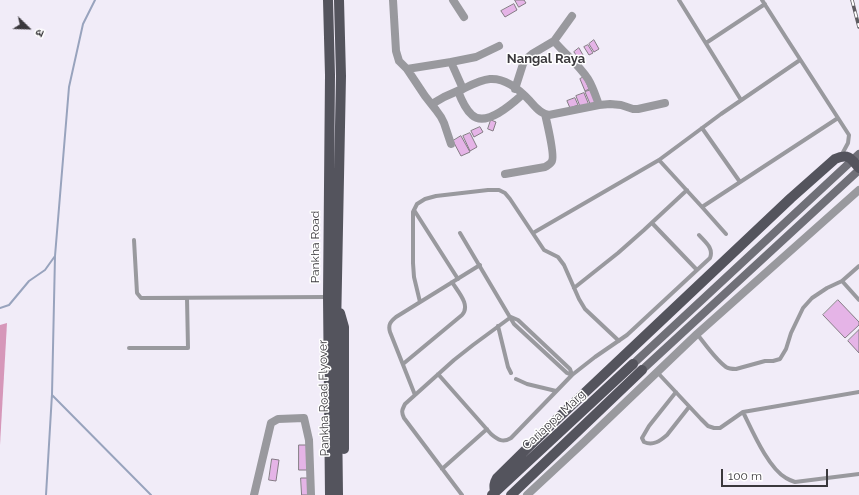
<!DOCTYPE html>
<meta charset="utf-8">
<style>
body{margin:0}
#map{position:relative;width:859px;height:495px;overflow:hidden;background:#f1ecf8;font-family:Raleway,"Noto Sans Devanagari",sans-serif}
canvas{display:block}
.north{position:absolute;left:8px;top:8px;width:40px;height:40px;-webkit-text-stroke:3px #fff;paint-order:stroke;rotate:113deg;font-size:11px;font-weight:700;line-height:16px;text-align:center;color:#3a383c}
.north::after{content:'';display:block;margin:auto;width:14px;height:18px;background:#3a383c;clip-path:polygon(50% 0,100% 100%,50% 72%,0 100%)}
.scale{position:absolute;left:721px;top:469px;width:107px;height:18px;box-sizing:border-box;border:2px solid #3a383c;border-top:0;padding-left:5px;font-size:12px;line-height:14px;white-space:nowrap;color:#3a383c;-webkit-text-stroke:3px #fff;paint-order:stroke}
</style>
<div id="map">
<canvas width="859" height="495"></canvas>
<div class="north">उ</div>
<div class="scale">100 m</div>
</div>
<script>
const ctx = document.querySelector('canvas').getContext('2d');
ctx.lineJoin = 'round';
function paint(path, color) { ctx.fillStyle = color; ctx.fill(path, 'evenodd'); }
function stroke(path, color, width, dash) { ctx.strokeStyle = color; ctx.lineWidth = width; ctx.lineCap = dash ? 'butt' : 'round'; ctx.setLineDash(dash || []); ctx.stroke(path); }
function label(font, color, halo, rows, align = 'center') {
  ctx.font = font + ' Raleway,sans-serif'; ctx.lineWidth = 3; ctx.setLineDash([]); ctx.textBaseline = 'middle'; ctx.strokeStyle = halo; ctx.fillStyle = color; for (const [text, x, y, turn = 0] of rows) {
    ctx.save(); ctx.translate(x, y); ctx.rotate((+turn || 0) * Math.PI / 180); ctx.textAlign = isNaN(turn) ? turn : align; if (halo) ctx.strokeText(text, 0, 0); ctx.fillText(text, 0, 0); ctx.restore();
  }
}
paint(new Path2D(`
 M7,323L0,445V325Z`), '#d697b9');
stroke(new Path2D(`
 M0,308L9,305L29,281L45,270L55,256
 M52,395L151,495
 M46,495L52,394L55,256L69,87L83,24L95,0`), '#98a3bd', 2);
const building = new Path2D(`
 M515,0H524L526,3L519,7Z
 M514,4L517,10L505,17L501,11Z
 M594,40L599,49L594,52L589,44Z
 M588,45L593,53L589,55L584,47Z
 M579,48L583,55L578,58L574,52Z
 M584,77L589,89L585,91L580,79Z
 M591,90L597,103L591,106L585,92Z
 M584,93L589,105L581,109L576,96Z
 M575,98L578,105L570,108L567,101Z
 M491,120L496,122L493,131L488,129Z
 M480,127L483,132L474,137L471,131Z
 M470,133L477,147L470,151L463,136Z
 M461,136L470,152L461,156L453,141Z
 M838,300L859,322V325L845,338L823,315Z
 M859,330V353L848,341Z
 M299,445H307V470H299Z
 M272,459L279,460L276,481L269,480Z
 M301,478H308V495H302Z`);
paint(building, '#e5b4e7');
stroke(building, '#847b84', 1);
stroke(new Path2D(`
 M679,0L741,100
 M762,0L785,36L849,135L848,143L841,156
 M706,43L765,4
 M702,128L740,182
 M659,160L702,207L726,234
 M702,207L838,118
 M414,210L458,279
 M652,223L697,270
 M460,233L514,324L567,373L572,375
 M533,233L659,160L721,114L800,60
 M134,240L137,293L141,298L327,297
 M842,281L859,300
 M574,288L618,253L644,230L687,190
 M420,302L414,277L413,263V212L417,204L425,199L436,196L488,190H499L505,193L510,199L544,250L558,257L564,265L579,299L585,309L619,341
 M511,317L518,320L570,369L572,375
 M498,326L508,367L511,373
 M697,334C705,344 716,360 726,367C729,369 732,369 736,369L765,361H773L780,359L786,349L791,333L803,308L812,298L827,288L842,281L859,266
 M129,348H188L187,298
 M403,364L462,315C471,305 458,292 452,282
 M657,372L701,419L708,426L714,428H720L743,412L859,392
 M438,374L491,434C498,440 503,443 511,438L572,375L595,357L627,335L710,258C714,248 705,242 699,235
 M516,379L527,384L556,391
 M676,392L649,426L642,438L644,442C653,446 660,441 667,435L689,407
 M415,395L390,332C388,325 390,322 396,317L480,265
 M743,412C752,430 768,468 786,478C789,480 792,481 795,482L859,474
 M442,469L487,429
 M462,495L404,418C401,412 402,410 405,404L454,360L473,345L511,317`), '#99999e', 4);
stroke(new Path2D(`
 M393,0L396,51L399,61L407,69L451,62L463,89C471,85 480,80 490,79C505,78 520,90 530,101C535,107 541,114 549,115L599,105L610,104L621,105L633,109H638L665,103
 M453,0L464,17
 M554,41C565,54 579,65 588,79C593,87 596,97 599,105
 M451,62L476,57L499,46
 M407,69L425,96L436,110L441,117L444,123L451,144
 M515,89L523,64L526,59L532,54L554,41L572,16
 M458,91C461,99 465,109 472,115C486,128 513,103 523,94
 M432,104L444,97L462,89
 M505,174L545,167C548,165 551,164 552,161C555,155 547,123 545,114
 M254,495L271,423L278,419L304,418L309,440L311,495
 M527,495L584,442L697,334L859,190`), '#99999e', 8);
stroke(new Path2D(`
 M633,364L859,154
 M642,370L859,170`), '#707078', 8);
stroke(new Path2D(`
 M328,0L330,75L328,297L330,495
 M340,313L344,327V449
 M495,492C494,486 494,483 497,478L558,418L665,317L791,198L835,159C848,153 851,158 859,168
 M338,495L336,329L341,76L339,0
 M492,495L633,364
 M511,495L642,370`), '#54545d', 10);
const rail = new Path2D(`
 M852,0L859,27`);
stroke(rail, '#5d5b60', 3.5);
stroke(rail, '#fff', 2, [6]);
label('12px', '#3a383c', '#fff', [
 ["Pankha Road",315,247,-90],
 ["Pankha Road Flyover",324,398,-91],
 ["Cariappa Marg",554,420,-43]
]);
label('bold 13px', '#3a383c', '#fff', [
 ["Nangal Raya",546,59]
]);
</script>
